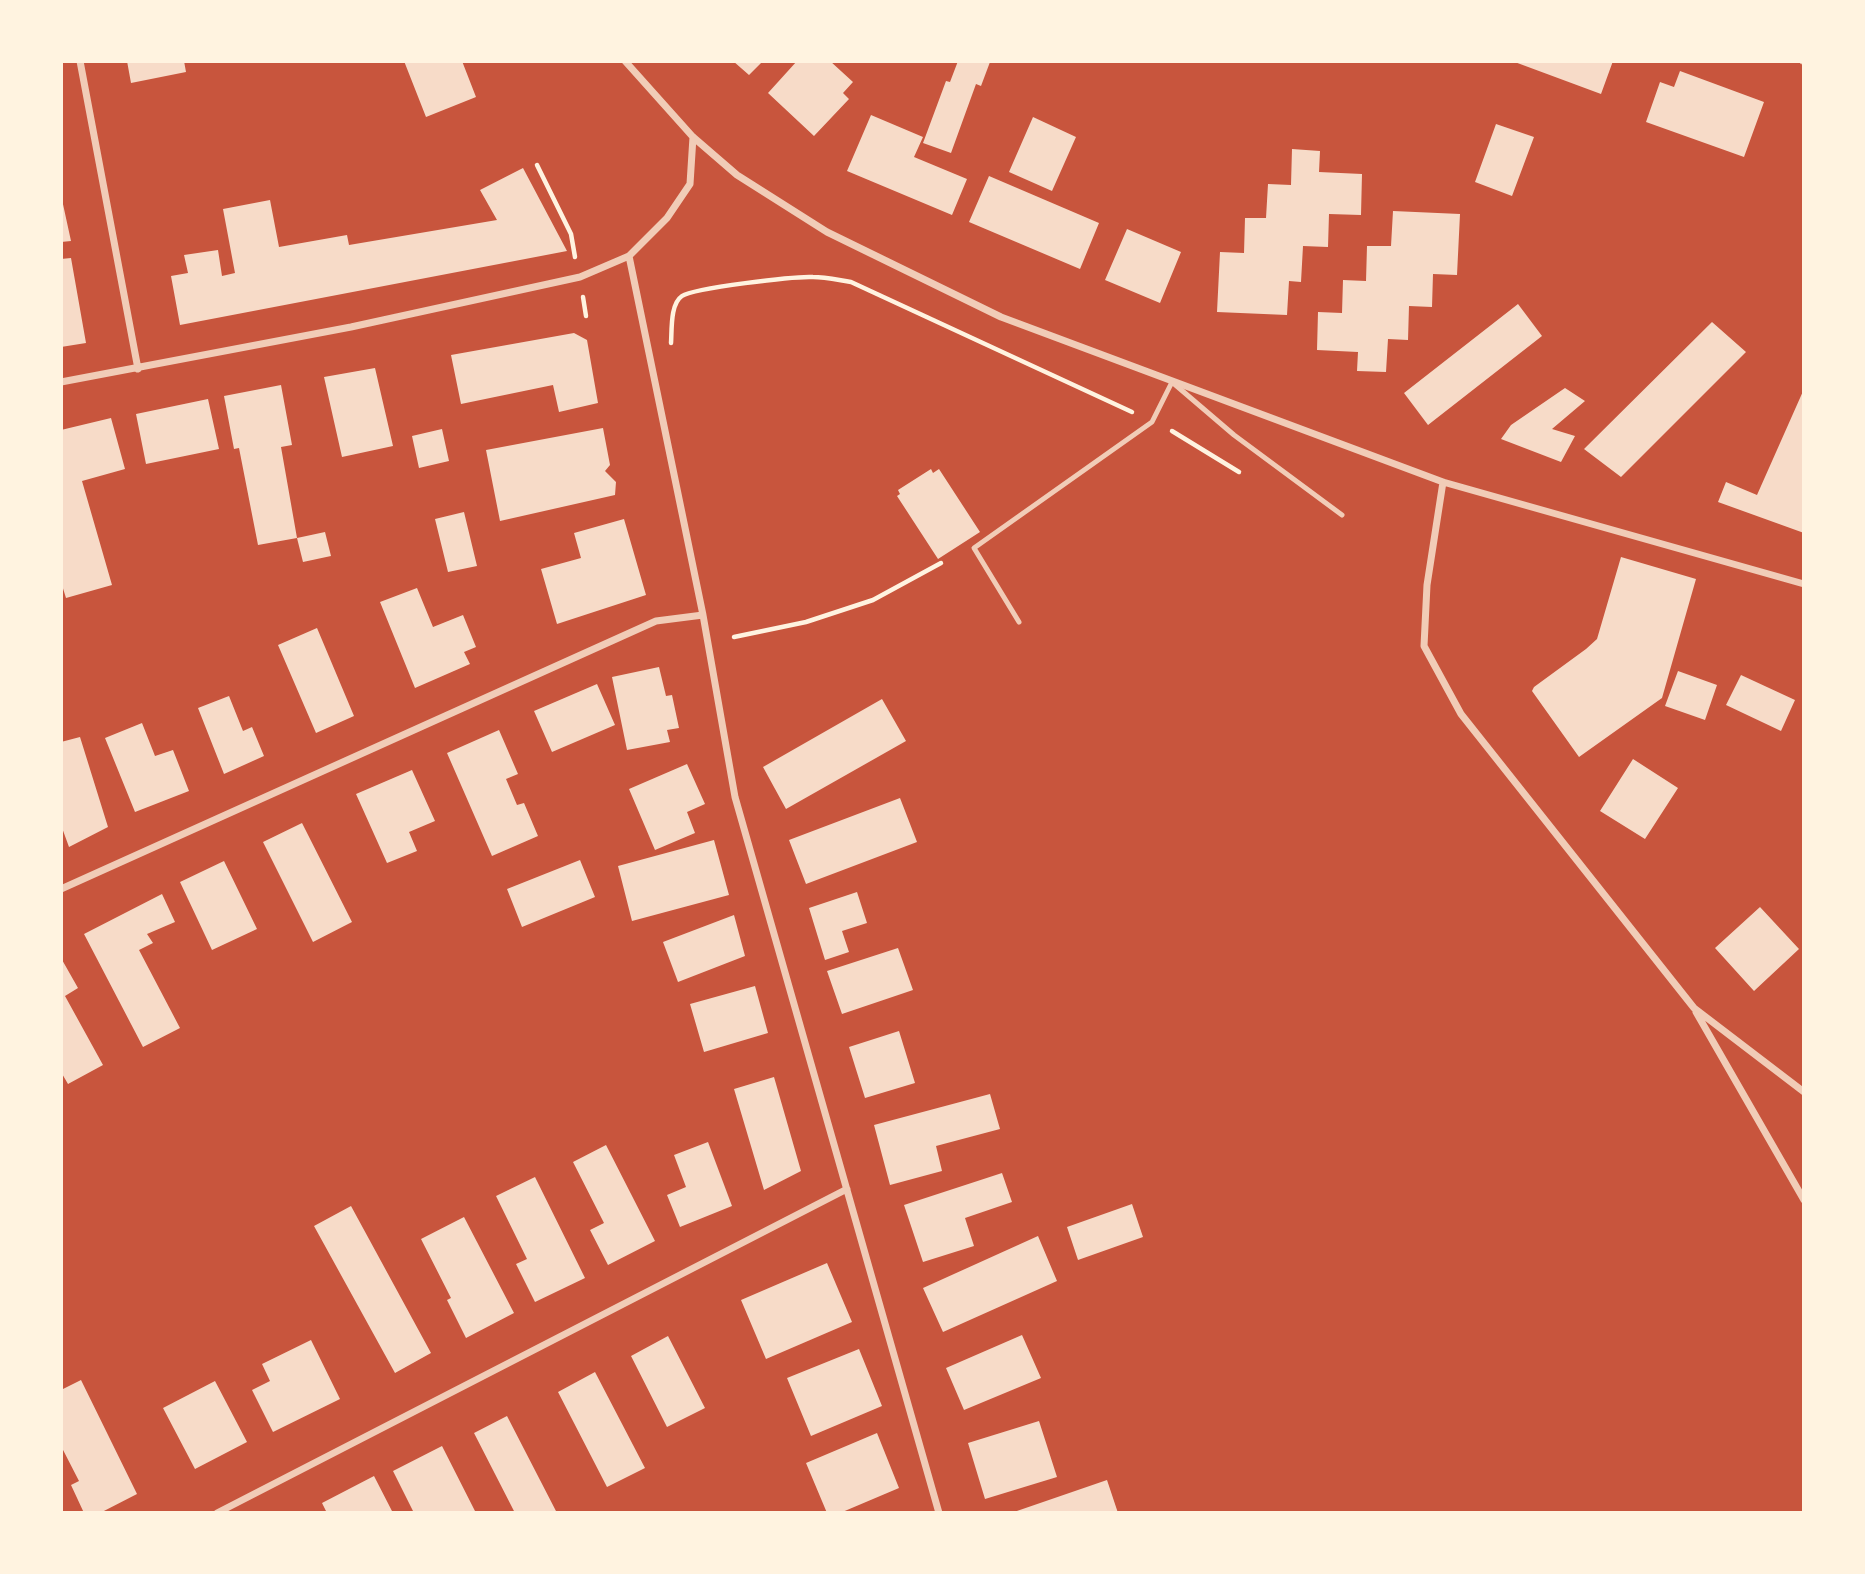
<!DOCTYPE html>
<style>
body{margin:0}
#map{position:relative;width:1865px;height:1574px;overflow:hidden;background:#c8553d;font-family:"IBM Plex Sans",sans-serif}
canvas{display:block}
.frame{position:absolute;inset:0;border:63px solid #fff3e0;pointer-events:none}
</style>
<div id="map">
<canvas width="1865" height="1574"></canvas>
<div class="frame"></div>
</div>
<script>
const ctx = document.querySelector('canvas').getContext('2d');
ctx.lineJoin = 'round';
function paint(path, color) { ctx.fillStyle = color; ctx.fill(path, 'evenodd'); }
function stroke(path, color, width, dash) { ctx.strokeStyle = color; ctx.lineWidth = width; ctx.lineCap = dash ? 'butt' : 'round'; ctx.setLineDash(dash || []); ctx.stroke(path); }
paint(new Path2D(`
 M127,61H184L186,72L131,83Z
 M404,61H462L476,97L426,117Z
 M733,61H763L749,75Z
 M797,61H830L853,82L843,93L849,99L814,136L768,93Z
 M958,61L990,62L981,86L976,84L951,153L923,143L946,81L950,82Z
 M1512,61H1613L1601,94Z
 M1680,71L1764,102L1744,157L1646,122L1660,82L1674,87Z
 M871,115L923,137L914,157L967,179L952,215L847,171Z
 M1033,117L1076,137L1052,191L1009,172Z
 M1496,124L1534,137L1512,196L1475,182Z
 M1292,149L1320,151L1319,172L1362,174L1361,215L1329,214L1328,247L1303,246L1301,282L1289,281L1287,315L1217,312L1220,252L1244,253L1245,218H1266L1268,184L1291,185Z
 M523,168L567,251L180,325L171,276L188,273L184,255L218,250L222,276L235,273L223,209L270,200L279,247L347,235L349,245L497,220L480,190Z
 M989,176L1099,223L1080,269L969,222Z
 M61,195L71,241L61,242Z
 M1393,211L1460,214L1457,275L1433,274L1432,307L1409,306L1408,340L1388,339L1386,372L1357,371L1358,352L1317,350L1318,312L1342,313L1343,280L1366,281L1367,246H1391Z
 M1127,229L1181,252L1160,303L1105,280Z
 M71,258L86,343L61,347V259Z
 M1518,304L1542,336L1428,425L1404,393Z
 M1712,322L1746,352L1621,477L1584,449Z
 M574,333L587,340L598,403L559,412L553,385L461,404L451,355Z
 M375,368L393,446L342,457L324,377Z
 M281,385L292,445L281,447L297,538L258,545L239,448L234,449L224,396Z
 M1565,388L1585,401L1552,429L1575,436L1561,462L1501,439L1511,425Z
 M1804,389V533L1718,502L1726,482L1757,495Z
 M208,399L219,449L146,464L136,414Z
 M111,418L125,469L82,481L112,585L66,598L61,582V430Z
 M603,428L610,465L605,471L616,482L615,495L500,521L486,450Z
 M442,429L449,461L419,468L412,436Z
 M931,469L933,473L939,469L980,532L938,559L897,496L900,494L898,490Z
 M464,512L477,566L448,572L435,519Z
 M624,519L646,595L557,624L541,569L581,558L574,533Z
 M325,532L331,556L303,562L297,538Z
 M1621,557L1696,579L1662,698L1579,757L1532,691L1534,687L1586,649L1597,639Z
 M417,588L433,627L463,615L476,647L464,652L470,664L415,688L380,602Z
 M317,628L354,716L316,733L278,645Z
 M659,667L666,696L672,695L679,728L667,730L670,742L627,750L612,677Z
 M1678,671L1717,685L1705,720L1665,706Z
 M1741,675L1795,700L1781,731L1726,705Z
 M597,684L615,725L552,752L534,711Z
 M229,696L243,731L252,727L264,756L224,774L198,708Z
 M882,699L906,741L786,809L763,767Z
 M142,723L155,756L173,750L189,791L135,812L105,738Z
 M499,730L518,774L506,779L517,805L524,803L538,836L492,856L447,753Z
 M80,737L108,827L69,847L61,825V742Z
 M1633,759L1678,788L1645,839L1600,811Z
 M687,764L705,804L687,812L695,833L655,850L629,789Z
 M412,770L435,821L409,832L417,851L387,863L356,794Z
 M900,798L917,842L806,884L789,840Z
 M302,823L352,922L313,942L263,842Z
 M714,840L729,895L632,921L618,866Z
 M580,860L595,897L522,927L507,889Z
 M224,861L257,929L212,950L180,882Z
 M857,892L867,923L842,931L849,952L825,960L809,908Z
 M162,894L175,922L147,934L153,943L139,950L180,1028L143,1047L84,934Z
 M1760,907L1799,949L1754,991L1715,948Z
 M734,915L745,956L678,982L663,942Z
 M898,948L913,990L842,1014L827,971Z
 M61,958L78,988L65,996L103,1065L68,1084L61,1072Z
 M755,986L768,1033L704,1052L690,1004Z
 M899,1031L915,1083L865,1098L849,1047Z
 M774,1077L801,1171L764,1190L734,1089Z
 M990,1094L1000,1129L936,1146L942,1171L890,1185L874,1125Z
 M708,1142L732,1206L680,1227L667,1195L686,1187L674,1155Z
 M606,1145L655,1241L608,1265L590,1230L604,1223L573,1162Z
 M1002,1173L1012,1202L965,1218L974,1246L923,1262L904,1205Z
 M535,1177L585,1278L535,1302L516,1264L527,1259L496,1196Z
 M1132,1204L1143,1237L1078,1260L1067,1227Z
 M351,1206L431,1353L395,1373L314,1226Z
 M464,1217L514,1313L466,1338L447,1300L451,1298L421,1239Z
 M1038,1236L1057,1281L943,1332L923,1288Z
 M827,1263L852,1322L766,1359L741,1300Z
 M1022,1335L1041,1378L964,1410L946,1368Z
 M668,1336L705,1408L667,1427L631,1356Z
 M311,1340L340,1399L273,1432L252,1390L270,1381L262,1364Z
 M859,1349L882,1406L811,1436L787,1378Z
 M595,1372L645,1468L607,1487L558,1392Z
 M81,1380L137,1494L100,1513H84L71,1485L79,1481L61,1446V1390Z
 M215,1381L247,1442L195,1469L163,1408Z
 M507,1416L557,1513H515L474,1433Z
 M1039,1421L1057,1477L985,1499L968,1443Z
 M877,1433L899,1488L840,1513H827L806,1463Z
 M442,1446L476,1513H414L393,1471Z
 M374,1476L393,1513H327L322,1503Z
 M1107,1480L1118,1513H1014V1512Z`), '#f7dbc8');
stroke(new Path2D(`
 M537,165L571,234L575,257
 M583,297L586,316
 M671,343C672,330 670,304 682,296C694,288 795,276 813,277C825,277 838,280 851,282L1132,412
 M1172,431L1239,472
 M734,637L806,622L873,600L941,563`), '#fff3e0', 4.5);
stroke(new Path2D(`
 M1019,622L974,548L1152,422L1172,382L1234,435L1342,515`), '#f1ccb7', 5);
stroke(new Path2D(`
 M80,61L138,369
 M625,61L693,137L737,175L827,232L1001,317L1443,482L1804,584
 M1803,61H1804
 M629,256L703,615L735,797L939,1513
 M61,382L351,327L580,277L629,256L667,218L690,184L693,137
 M1443,482L1427,585L1424,646L1461,714L1694,1008L1804,1092
 M61,889L656,621L703,615
 M1696,1012L1804,1200
 M217,1513L847,1189`), '#f1ccb7', 7);
</script>
